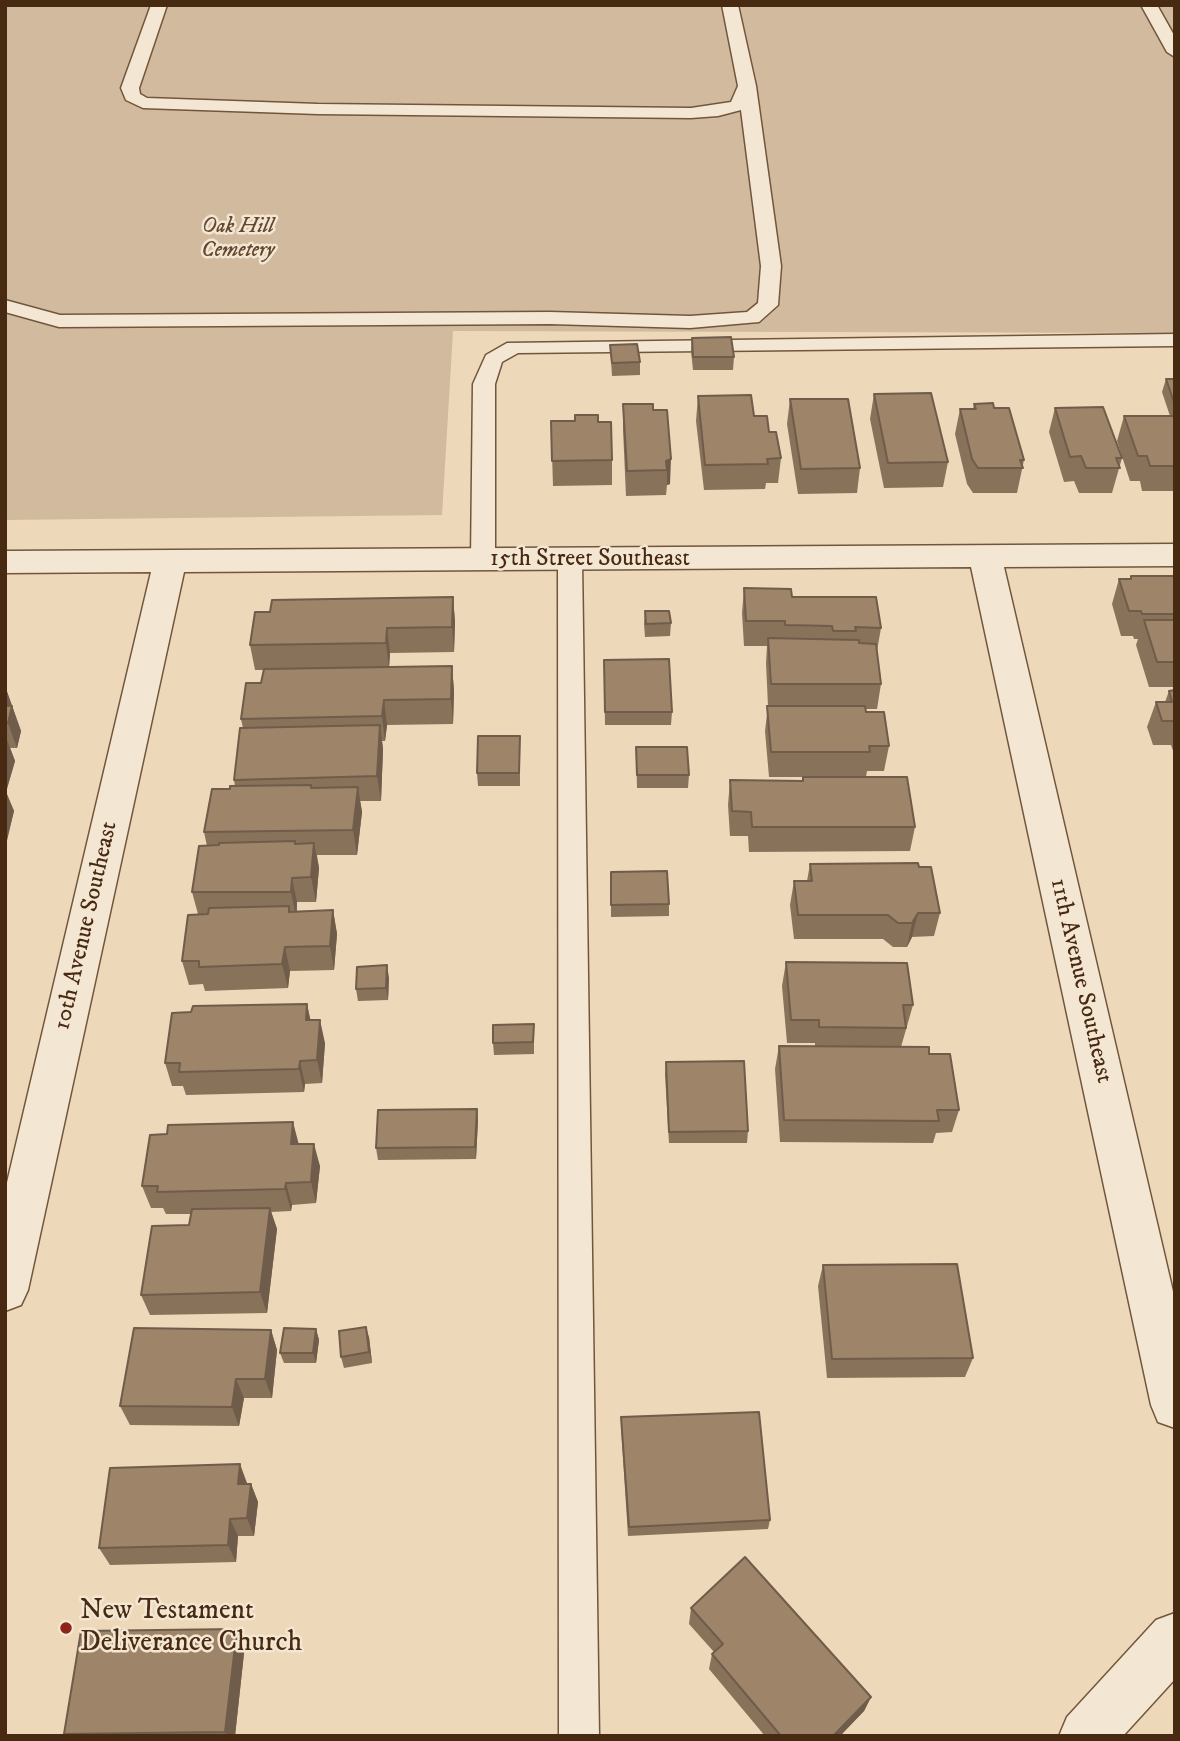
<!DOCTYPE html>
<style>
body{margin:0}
#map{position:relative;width:1180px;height:1741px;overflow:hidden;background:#edd8b9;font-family:"IM FELL DW Pica",serif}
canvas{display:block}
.frame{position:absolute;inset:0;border:7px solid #482a13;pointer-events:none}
</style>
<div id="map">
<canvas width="1180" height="1741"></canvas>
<div class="frame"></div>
</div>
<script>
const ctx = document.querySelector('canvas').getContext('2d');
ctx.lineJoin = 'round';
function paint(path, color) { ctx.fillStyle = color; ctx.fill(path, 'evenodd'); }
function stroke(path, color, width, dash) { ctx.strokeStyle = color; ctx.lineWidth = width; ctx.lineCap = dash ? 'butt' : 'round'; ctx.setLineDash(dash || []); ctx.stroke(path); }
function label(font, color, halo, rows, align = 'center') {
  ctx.font = font + ' "IM FELL DW Pica",serif'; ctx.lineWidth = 5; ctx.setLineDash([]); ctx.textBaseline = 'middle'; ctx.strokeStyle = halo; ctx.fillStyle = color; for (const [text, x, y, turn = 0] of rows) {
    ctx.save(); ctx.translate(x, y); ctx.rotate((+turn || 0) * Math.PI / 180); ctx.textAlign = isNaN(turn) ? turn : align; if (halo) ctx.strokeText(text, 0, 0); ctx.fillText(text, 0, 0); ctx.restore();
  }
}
paint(new Path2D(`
 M5,5H1175V333L453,331L442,515L5,520Z`), '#d1ba9d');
const lane = new Path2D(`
 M151,5H167L139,88L140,94L147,98L318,104L691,108L731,102L738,86L722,5H738L756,86L781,266L778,305L759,322L690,328L550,324L59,327L5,312V300L60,315L550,312L690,316L747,312L758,303L761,266L741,110L718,116L691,118L318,114L143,108L126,100L121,88Z
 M1141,5H1157L1175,37V57L1167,52Z
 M1175,334V346L518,353L502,362L495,384V560L491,565L483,568L475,565L471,560L473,384L486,355L507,343Z
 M570,552L578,555L582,560L599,1736H559L558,560L562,555Z`);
const street = new Path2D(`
 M1175,544V566L1004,567L1175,1300V1428L1158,1422L1151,1405L971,567L184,572L28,1290L21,1305L5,1311V1191L151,572L5,573V551Z
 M1175,1613V1679L1123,1736H1059L1067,1717L1156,1620Z`);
stroke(lane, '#71563c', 3);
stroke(street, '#71563c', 3);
paint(lane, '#f3e6d2');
paint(street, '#f3e6d2');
paint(new Path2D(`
 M692,338L734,357L733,370H693L691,351Z
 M610,345L640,362V375L612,376Z
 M1166,379H1175V491H1142L1140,481H1130L1117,441L1124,416H1170L1162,392Z
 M874,394L948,462L943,487L884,488L870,419Z
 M698,396L754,416L769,432L781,458L778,483H766L765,489L704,490L696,421Z
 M790,399L860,468L857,493L798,494L787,424Z
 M623,404L653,410H667L670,484L667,485L666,495L626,496L623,429Z
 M974,404L1024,460L1017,493H973L967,484L955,434L960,409H973Z
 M1055,408L1122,458L1112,493H1079L1074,481L1064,482L1049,432Z
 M551,421L598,422L612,460V485L553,486Z
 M1131,576H1175V687H1149L1136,645L1138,639H1134L1133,636H1121L1112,604L1119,579H1130Z
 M744,588L792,597L881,628L877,651L881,684L877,709H866V712L889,746L884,771H867L866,777L915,827L910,851L749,852L748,836H730L728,805L730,780L802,781L803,777H769L765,731L768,706L766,663L767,646H744L742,613Z
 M453,597L455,622L454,652L390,653L389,667L452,666L454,691L453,724L387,725L385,741H382L383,749L381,801H360L362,812L357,855H317L319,868L316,902H297V911L333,910L337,934L334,970L290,971L288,988L205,991L203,984L189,985L182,961L198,914L192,892L207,846L204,832L230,789L235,786L234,780L243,728L241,719L261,683L264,670H255L250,645L270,612Z
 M645,611L671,623L670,636L645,637L644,624Z
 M604,660L672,712L671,725H605Z
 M5,686L21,731L17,748H10L15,761L6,792L14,811L5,845Z
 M1175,690V756L1171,745H1153L1147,727L1156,702H1165L1169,691Z
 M520,736V786H478L477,773Z
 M636,747L689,775L688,788H637Z
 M810,864L919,867L940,913L934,936L912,937L907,947H893L883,939H794L790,905L794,881H807Z
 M611,872L669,904V916L611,917Z
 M786,962L913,1005L901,1047L929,1054L959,1110L952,1132L936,1133L933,1143L780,1142L775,1069L779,1046L815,1047V1043H787L782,986Z
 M389,978L388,1000L358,1001L356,989Z
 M307,1004L310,1020L325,1043L322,1083L305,1084L304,1092L186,1095L183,1086H172L165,1063Z
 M534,1024V1054L494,1055L493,1043Z
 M666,1062L748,1131L747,1143H669L665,1074Z
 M477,1109L478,1120L476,1159L378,1160L376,1148Z
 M299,1144L320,1166L316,1203L292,1205L291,1211L271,1212L277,1229L267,1313L150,1315L141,1295L189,1225L191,1214H166L163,1208H151L142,1186Z
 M823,1265L973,1358L965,1377L827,1378L818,1286Z
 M316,1329L319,1340L316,1363H284L280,1353Z
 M271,1330L277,1350L272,1398H244L239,1426L130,1425L120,1406Z
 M369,1337L372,1363L344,1368L341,1357Z
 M621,1417L770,1520L768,1529L628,1536L621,1427Z
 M247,1483V1484H251L258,1502L254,1536H238L236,1562L110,1565L99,1548Z
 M691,1608L871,1697L864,1711L840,1736H765L709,1669L712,1654L714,1652L689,1624Z
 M237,1629L245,1644L235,1736H65L64,1734Z`), '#88725a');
paint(new Path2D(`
 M671,459L670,484L667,485V470L666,461Z
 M453,597L455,622L454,652L452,627Z
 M387,628L390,653L389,668L386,643Z
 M452,666L454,691L453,724L451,699Z
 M5,686L21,731L17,748L8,723H5Z
 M384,700L387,725L385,741L382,716Z
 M380,725L383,749L381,801L377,776Z
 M6,737L15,761L6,792L14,811L6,845Z
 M358,787L362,812L357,855L353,830Z
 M314,843L319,868L316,902L311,877Z
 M292,878L297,902L296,917L291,892Z
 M333,910L337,934L334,970L330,946Z
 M918,913L912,937L907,947L912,923Z
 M285,947L290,971L288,988L282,964Z
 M387,965L389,978L388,1000L386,988Z
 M307,1004L312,1027L306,1020Z
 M320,1020L325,1043L322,1083L317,1060Z
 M300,1061L305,1084L304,1092L299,1069Z
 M477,1109L478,1120L476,1159L475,1147Z
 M293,1122L299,1145L291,1144Z
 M314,1144L320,1166L316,1203L311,1182Z
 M286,1183L292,1205L291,1211L285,1189Z
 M270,1208L277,1229L267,1313L260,1292Z
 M366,1327L369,1337L372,1363L369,1352Z
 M316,1329L319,1340L316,1363L313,1353Z
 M271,1330L277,1350L272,1398L265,1379Z
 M236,1379L244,1398L239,1426L232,1407Z
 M240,1464L247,1483L246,1502L238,1484Z
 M251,1484L258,1502L254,1536L247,1518Z
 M230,1519L238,1536L236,1562L228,1545Z
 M237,1629L245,1644L235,1736H227L225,1732Z
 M871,1697L864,1711L840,1736H833Z`), '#6f5c4a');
const building = new Path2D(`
 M731,337L734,357H693L692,338Z
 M637,344L640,362L612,363L610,345Z
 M1166,379H1175V405Z
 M931,393L948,462L888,463L874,394Z
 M751,395L754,416H767L769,432H776L781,458L767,459L768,464L705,465L698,396Z
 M790,399H848L860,468L801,469Z
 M993,403L994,408H1009L1024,460H1020L1023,468H978L972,459L960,409H976L974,404Z
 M623,404H653V410H667L671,459L666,461L667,470L627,471Z
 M1103,407L1122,458H1116L1120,468H1086L1081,456L1070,457L1055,408Z
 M575,415H598V422H611L612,460L552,461L551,421H575Z
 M1124,416H1175V466H1150L1147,456H1138Z
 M1131,576H1175V614H1142L1141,611H1129L1119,579H1131Z
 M744,588L791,589L792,597H876L881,628L855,627L856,631H833L832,626L785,625V621H746Z
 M453,597L452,627L387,628L386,643L250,645L255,612H270L272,600Z
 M645,611H669L671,623L646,624Z
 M1144,620H1175V662H1157Z
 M768,638L859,640V643L876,644L881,684H771Z
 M669,659L672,712H605L604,660Z
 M452,666L451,699L384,700L382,716L241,719L246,683H261L264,669Z
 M1175,690V721H1162L1156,702H1172L1169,691Z
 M5,706H12L8,723H5Z
 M767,706H865L866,712H884L889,746H869L870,752H771Z
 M380,725L377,776L234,780L240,728Z
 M478,736H520L519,773H477Z
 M636,747H687L689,775H637Z
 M803,777H907L915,827H752L751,812L732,811L730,780L803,781Z
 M311,785V788L358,787L353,830L204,832L212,789H230V786Z
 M295,841V844L314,843L311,877L292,878L291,892H192L199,846L219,845V843Z
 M918,863L919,867H931L940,913H918L912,923H898L888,915H798L794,881H812L810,864Z
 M667,871L669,904L611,905V872Z
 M289,906V912L333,910L330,946L285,947L282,964L199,967V961H182L188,915L208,914L209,908Z
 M786,962L907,963L913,1005H903L906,1028L819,1027V1020H791Z
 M387,965L386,988L356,989L357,967Z
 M307,1004L306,1020H320L317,1060L300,1061L299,1069L179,1072L180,1063H165L172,1013L191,1012L193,1006Z
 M534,1024L533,1042L493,1043V1025Z
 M779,1046L929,1047V1054H950L959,1110H937L939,1121L784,1120Z
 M744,1061L748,1131L669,1132L666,1062Z
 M477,1109L475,1147L376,1148L378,1110Z
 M293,1122L291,1144H314L311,1182L286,1183L285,1189L157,1192L158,1186H142L150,1135L167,1134L168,1125Z
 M270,1208L260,1292L141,1295L152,1226L189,1225L192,1209Z
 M957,1264L973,1358L832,1359L823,1265Z
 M366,1327L369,1352L341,1357L339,1331Z
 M134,1328L271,1330L265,1379H236L232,1407L120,1406Z
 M284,1328L316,1329L313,1353H280Z
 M759,1412L770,1520L629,1527L621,1417Z
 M240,1464L238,1484H251L247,1518L230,1519L228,1545L99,1548L110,1468Z
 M745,1557L871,1697L833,1736H781L712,1654L723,1644L691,1608Z
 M237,1629L225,1732L64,1734L81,1631Z`);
paint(building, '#9e8469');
stroke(building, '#6f5c4a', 2);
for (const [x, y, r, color] of [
 [66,1628,7,"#8f2418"]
]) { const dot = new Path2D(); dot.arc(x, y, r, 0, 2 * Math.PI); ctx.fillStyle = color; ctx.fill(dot); stroke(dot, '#f3e6d2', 2.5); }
label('italic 21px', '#63472f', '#f3e6d2', [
 ["Oak Hill",238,228],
 ["Cemetery",238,252]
]);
label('24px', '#482a13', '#f3e6d2', [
 ["15th Street Southeast",590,560],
 ["10th Avenue Southeast",87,926,-77],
 ["11th Avenue Southeast",1080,981,77]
]);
label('28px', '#482a13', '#f3e6d2', [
 ["New Testament",80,1612],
 ["Deliverance Church",80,1644]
], 'left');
</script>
